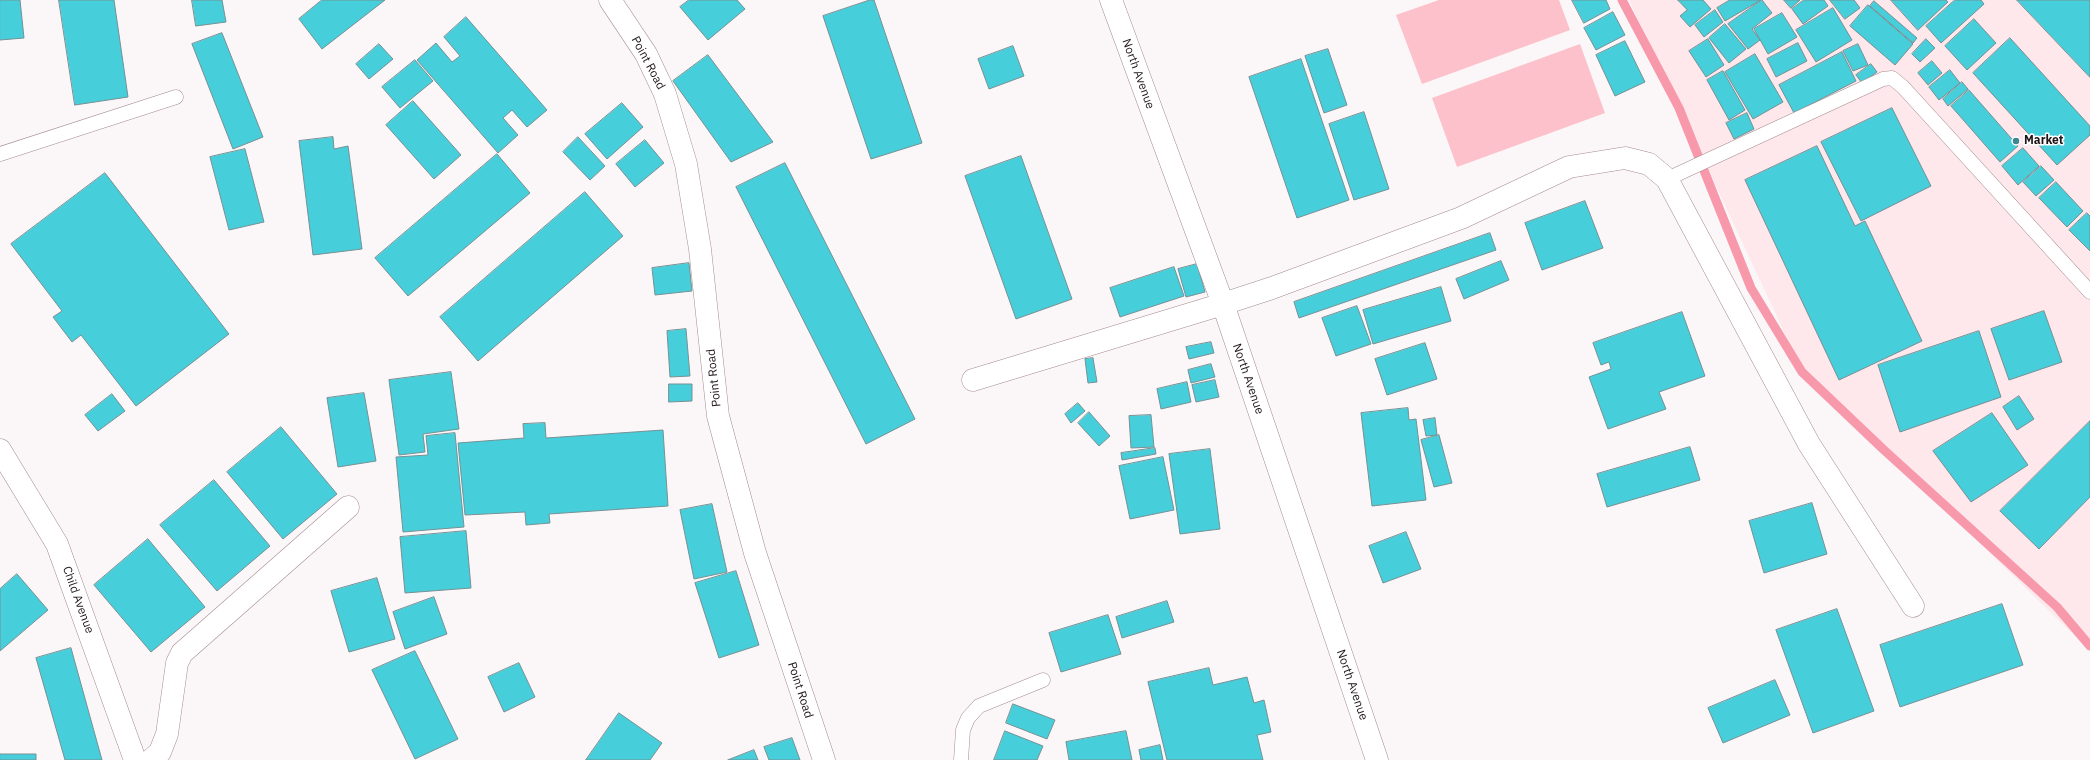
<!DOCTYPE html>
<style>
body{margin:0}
canvas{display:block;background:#fbf6f7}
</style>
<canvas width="2090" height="760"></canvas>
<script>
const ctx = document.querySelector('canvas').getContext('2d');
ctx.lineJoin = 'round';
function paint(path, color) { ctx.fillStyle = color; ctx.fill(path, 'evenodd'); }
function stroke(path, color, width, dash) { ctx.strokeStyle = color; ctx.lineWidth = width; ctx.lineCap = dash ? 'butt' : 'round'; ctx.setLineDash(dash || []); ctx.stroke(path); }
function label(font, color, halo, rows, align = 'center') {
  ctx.font = font + ' "IBM Plex Sans",sans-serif'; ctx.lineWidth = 3; ctx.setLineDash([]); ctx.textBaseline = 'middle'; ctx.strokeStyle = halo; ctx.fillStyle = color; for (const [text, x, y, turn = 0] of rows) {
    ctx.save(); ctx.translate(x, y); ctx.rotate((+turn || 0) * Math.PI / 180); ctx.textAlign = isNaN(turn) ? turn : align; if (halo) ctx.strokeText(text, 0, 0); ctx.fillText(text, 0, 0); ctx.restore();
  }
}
paint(new Path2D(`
 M1629,0H2090V651L1801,368Z`), '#fee8eb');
paint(new Path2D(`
 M1439,0H1559L1570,30L1422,84L1396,15Z
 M1580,44L1605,113L1457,167L1432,98Z`), '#fdc1cb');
stroke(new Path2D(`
 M1622,0L1679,108L1751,288L1802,372L1884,450L2057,607L2090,646`), '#f798ab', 9);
const building = new Path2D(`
 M0,0H20L24,38L0,40Z
 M59,0H114L128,97L75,105Z
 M192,0H222L226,22L196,26Z
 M322,0H385L322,49L299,19Z
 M689,0H737L745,9L708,40L680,7Z
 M870,0H874L922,143L871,159L823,16Z
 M1572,0H1606L1610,9L1584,23Z
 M1678,0H1703L1711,9L1690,27L1680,16L1687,10Z
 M1730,0H1761L1725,21L1717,8Z
 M1762,0L1772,13L1752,29L1760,40L1748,49L1728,24Z
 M1784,0H1800L1791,8Z
 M1804,0H1824L1828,6L1803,24L1792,9Z
 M1830,0H1854L1860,8L1845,19Z
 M1891,0H1946L1948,2L1918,30Z
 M1955,0H1981L1984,4L1941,43L1926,26Z
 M2017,0H2090V77Z
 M1874,1L1917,38L1913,43L1870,6Z
 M1868,5L1913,44L1895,65L1850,26Z
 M1833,8L1852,40L1816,62L1796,30Z
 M1715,10L1723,22L1704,37L1695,25Z
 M1613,12L1625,35L1596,50L1584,28Z
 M1782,13L1797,37L1768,54L1754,29Z
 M466,17L547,110L527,127L512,110L503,118L518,135L498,153L417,60L436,43L452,62L460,56L444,37Z
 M1974,19L1996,43L1967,70L1945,46Z
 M1725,24L1746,49L1729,63L1709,38Z
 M222,33L263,137L233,149L192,44Z
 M2010,38L2090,126V135L2057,165L1973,73Z
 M1708,39L1724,65L1706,77L1689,51Z
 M1926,39L1935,48L1920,62L1912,54Z
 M1625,41L1645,82L1615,96L1596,55Z
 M1798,43L1807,61L1776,77L1767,59Z
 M379,44L393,59L369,79L356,64Z
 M1858,44L1868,65L1853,71L1843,51Z
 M1013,46L1024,76L989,89L978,59Z
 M1328,49L1347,105L1324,113L1305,56Z
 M1842,52L1856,81L1794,113L1779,85Z
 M1755,54L1783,102L1753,119L1725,72Z
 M708,55L773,142L731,162L673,81Z
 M1301,59L1349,200L1297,218L1249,77Z
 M415,60L433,81L400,108L382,87Z
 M1932,61L1942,73L1928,85L1918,73Z
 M1871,64L1877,72L1862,83L1856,75Z
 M1950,70L1960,83L1939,100L1929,87Z
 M1723,71L1745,110L1729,120L1707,80Z
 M1962,82L1968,89L1948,106L1943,99Z
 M1969,90L2018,146L2000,162L1951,106Z
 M413,101L461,155L434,179L386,125Z
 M622,103L643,127L607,159L585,134Z
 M1892,108L1931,186L1861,221L1821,142Z
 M1364,112L1389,189L1354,200L1329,124Z
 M1747,113L1754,129L1734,139L1726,123Z
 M333,137L334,149L348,146L362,249L313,255L299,141Z
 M578,137L605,166L590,180L563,152Z
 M645,140L664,163L635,187L616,164Z
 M1817,146L1855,226L1865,221L1922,341L1839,380L1745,180Z
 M2023,148L2039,166L2018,185L2002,166Z
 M245,149L264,222L229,230L210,157Z
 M497,154L530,193L408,296L375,258Z
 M1021,156L1072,299L1016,319L965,176Z
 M785,163L915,419L866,444L736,187Z
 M2041,166L2054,180L2036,196L2023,182Z
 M105,173L229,334L136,406L81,335L72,342L53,317L62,311L11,244Z
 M2056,182L2083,211L2067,227L2039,198Z
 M585,192L623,236L478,361L440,317Z
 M1585,201L1603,248L1542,270L1525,223Z
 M2087,213L2090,216V251L2069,230Z
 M1490,233L1496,250L1299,318L1294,302Z
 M1501,261L1509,280L1464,299L1456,279Z
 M689,263L692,291L655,295L652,268Z
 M1197,264L1205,292L1186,297L1178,269Z
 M1174,267L1184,296L1120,317L1110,288Z
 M1441,287L1451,321L1373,344L1363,310Z
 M1357,306L1371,344L1336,356L1322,318Z
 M2044,311L2062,362L2009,380L1991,329Z
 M1682,312L1705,376L1659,392L1666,409L1608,429L1589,377L1611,369L1609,362L1601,365L1593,343Z
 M686,329L690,376L670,377L667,331Z
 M1979,331L2001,397L1900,432L1878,365Z
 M1211,342L1214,353L1189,359L1186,347Z
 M1425,343L1437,379L1387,395L1375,359Z
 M1093,358L1097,382L1088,383L1085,359Z
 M1211,364L1215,377L1191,383L1188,370Z
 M451,372L459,429L423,434L425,452L399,455L389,380Z
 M1215,380L1219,397L1196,402L1192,385Z
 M1187,382L1191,402L1161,409L1157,389Z
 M669,384H692V401L669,402Z
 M364,393L376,461L338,467L327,398Z
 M112,394L125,411L98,431L85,415Z
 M2019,396L2034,419L2017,430L2003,407Z
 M1078,403L1085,411L1071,423L1065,414Z
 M1408,408L1409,420L1416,419L1426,500L1372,506L1361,413Z
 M1089,412L1110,436L1099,446L1078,423Z
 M1992,413L2028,465L1971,502L1933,451Z
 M1151,415L1154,447L1131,448L1129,416Z
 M1435,418L1437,435L1426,436L1423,420Z
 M2090,421V497L2039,549L2000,511Z
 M545,423L546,438L663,430L668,506L549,514L550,523L526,525L525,512L465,515L458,443L524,438L523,424Z
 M281,427L337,494L283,539L227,472Z
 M455,433L464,527L403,532L396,457L428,455L426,436Z
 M1439,435L1452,483L1434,487L1421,440Z
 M1690,447L1700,480L1607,507L1597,474Z
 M1155,448L1156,454L1122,460L1121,453Z
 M1210,449L1220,529L1180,534L1169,454Z
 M1163,457L1174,510L1130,519L1119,466Z
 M214,480L270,546L217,591L160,525Z
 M1812,503L1827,554L1764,573L1749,521Z
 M712,504L727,572L694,579L680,510Z
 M466,531L471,588L405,593L400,537Z
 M1406,532L1421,569L1383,583L1369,546Z
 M148,539L205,607L151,652L94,585Z
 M736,571L759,645L719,658L695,583Z
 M17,574L48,610L0,651V589Z
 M377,578L395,639L349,652L331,591Z
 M434,597L447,634L405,649L393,612Z
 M1167,601L1174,622L1122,638L1116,617Z
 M2002,604L2023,665L1900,707L1880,645Z
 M1837,609L1874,711L1813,733L1776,630Z
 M1108,615L1121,654L1061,672L1049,633Z
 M71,648L102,760H65L36,658Z
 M415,651L458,739L415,759L372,670Z
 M519,663L535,697L504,712L488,677Z
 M1209,668L1213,685L1247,677L1254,703L1264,700L1271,732L1257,735L1263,760H1167L1148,682Z
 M1775,680L1790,715L1723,743L1708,708Z
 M1013,704L1055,720L1047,739L1006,723Z
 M619,713L662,743L650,760H586Z
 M1005,731L1043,746L1037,760H994Z
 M1126,731L1132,760H1069L1066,742Z
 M792,738L800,760H769L764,747Z
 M1160,745L1163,760H1141L1139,750Z
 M754,750L758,760H728Z
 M0,754H36V760H0Z`);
paint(building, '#46cedb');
stroke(building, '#769194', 1);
const service = new Path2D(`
 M0,154L176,97
 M1667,179L1883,79L1892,78L1903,87L2090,292
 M961,760L963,730L968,718L979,706L1043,680`);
const minor = new Path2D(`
 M610,0L646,54L665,94L686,164L700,249L718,416L755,553L824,760
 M1111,0L1223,304L1377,760
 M973,380L1223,304L1272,288L1461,218L1569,167L1625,158L1649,164L1667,179L1809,444L1913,606
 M0,450L57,544L135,760
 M151,760L160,752L167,734L177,663L182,653L348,507`);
stroke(service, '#a58c90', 15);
stroke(minor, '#a58c90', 23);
stroke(service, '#fff', 14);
stroke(minor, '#fff', 22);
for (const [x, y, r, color] of [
 [2016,141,4,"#3f868e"]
]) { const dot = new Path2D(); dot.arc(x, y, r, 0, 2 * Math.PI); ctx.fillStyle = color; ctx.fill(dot); stroke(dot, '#fff', 1.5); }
label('12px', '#201618', '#fff', [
 ["Point Road",648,63,62],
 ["North Avenue",1138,74,70],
 ["Point Road",714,378,-96],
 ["North Avenue",1248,379,71],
 ["Child Avenue",78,600,70],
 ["North Avenue",1352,685,71],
 ["Point Road",800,690,72]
]);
label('bold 12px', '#201618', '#fff', [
 ["Market",2024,141]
], 'left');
</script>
